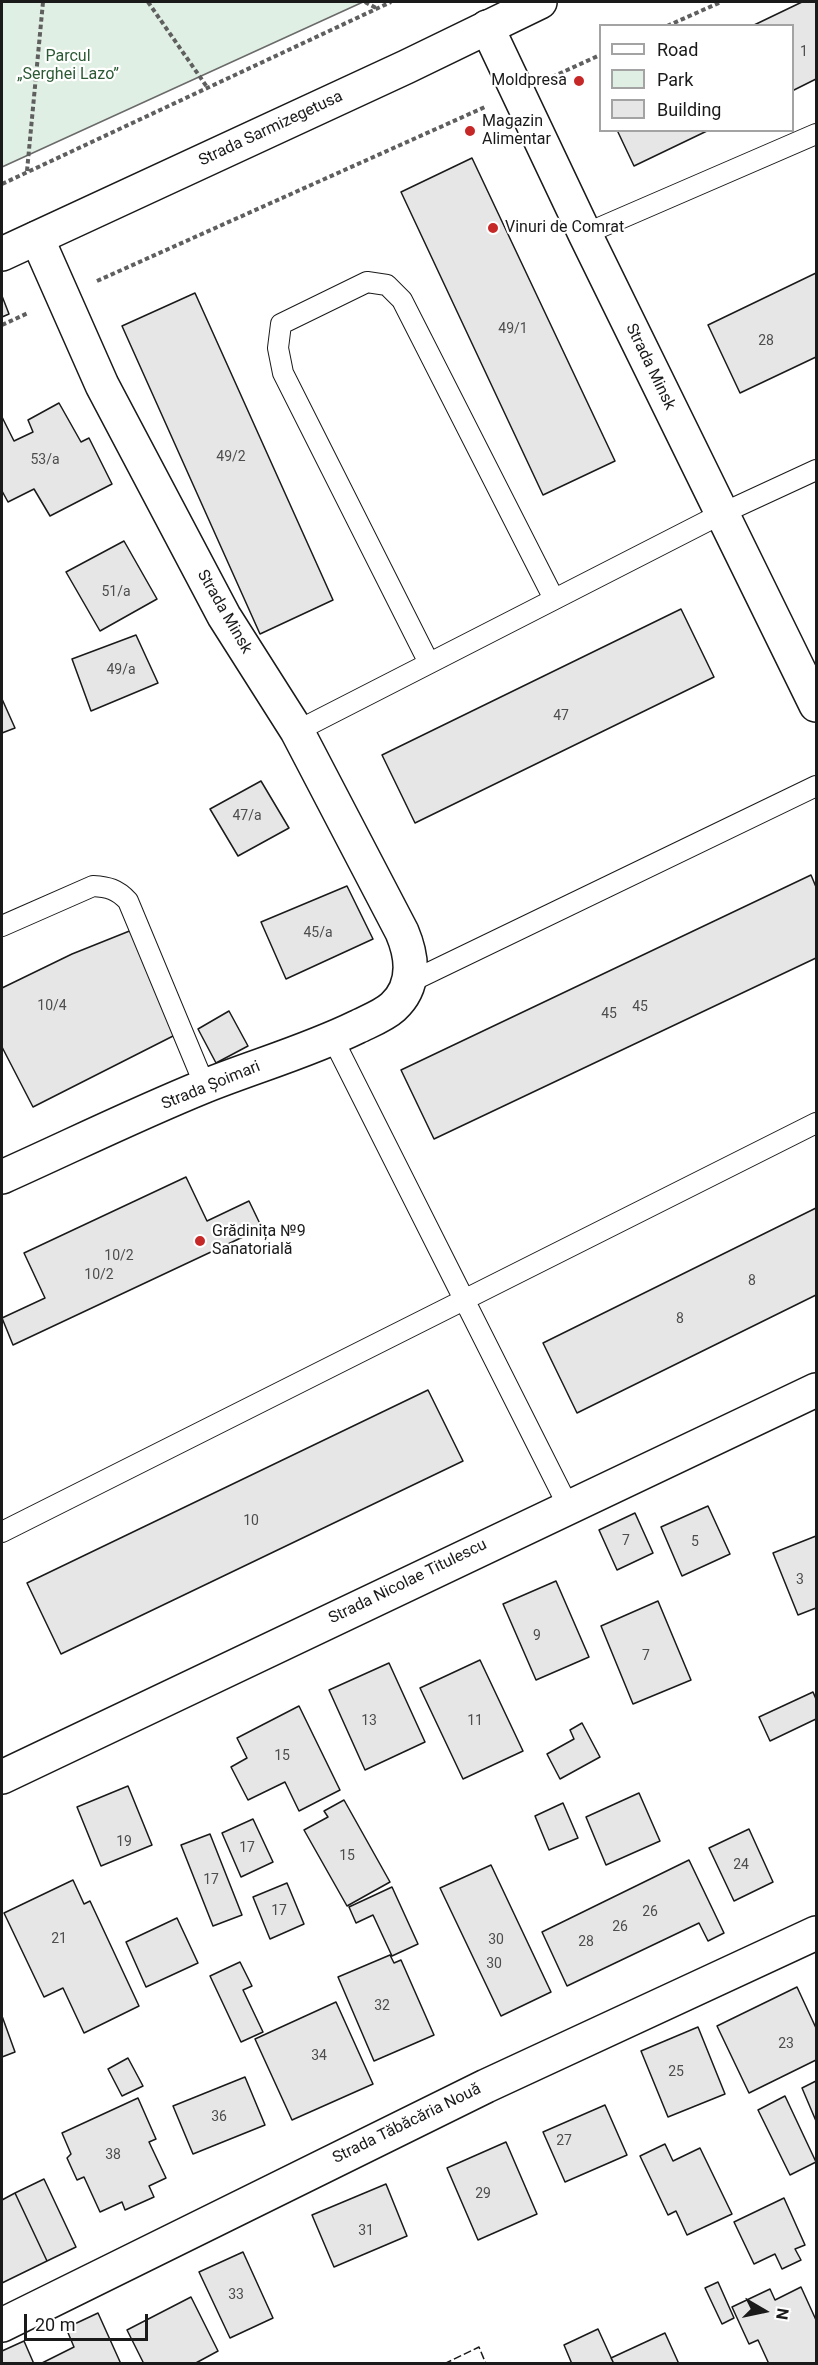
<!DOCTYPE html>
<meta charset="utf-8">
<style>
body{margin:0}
#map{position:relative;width:818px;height:2365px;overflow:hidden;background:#fff;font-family:Roboto,sans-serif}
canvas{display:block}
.frame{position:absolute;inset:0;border:3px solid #1a1a1a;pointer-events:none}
.legend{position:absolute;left:599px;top:24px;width:195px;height:108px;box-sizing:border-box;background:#fff;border:2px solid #a3a3a3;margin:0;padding:8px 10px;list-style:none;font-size:18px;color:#1a1a1a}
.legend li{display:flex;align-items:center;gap:12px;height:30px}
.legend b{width:30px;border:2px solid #a3a3a3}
.north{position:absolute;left:734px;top:2281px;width:60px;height:60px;-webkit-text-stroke:4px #fff;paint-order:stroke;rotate:99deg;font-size:16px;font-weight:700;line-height:24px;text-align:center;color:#1a1a1a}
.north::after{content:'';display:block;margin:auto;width:21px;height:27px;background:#1a1a1a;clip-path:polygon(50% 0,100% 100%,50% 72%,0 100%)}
.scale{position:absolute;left:24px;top:2314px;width:124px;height:27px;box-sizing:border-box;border:3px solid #1a1a1a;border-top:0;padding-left:8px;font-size:18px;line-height:21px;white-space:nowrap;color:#1a1a1a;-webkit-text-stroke:4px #fff;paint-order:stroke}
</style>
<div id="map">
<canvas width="818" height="2365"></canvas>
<div class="frame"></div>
<ul class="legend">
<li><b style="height:8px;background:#fff"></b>Road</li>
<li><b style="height:16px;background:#e0efe3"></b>Park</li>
<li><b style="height:16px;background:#e6e6e6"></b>Building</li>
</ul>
<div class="north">N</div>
<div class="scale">20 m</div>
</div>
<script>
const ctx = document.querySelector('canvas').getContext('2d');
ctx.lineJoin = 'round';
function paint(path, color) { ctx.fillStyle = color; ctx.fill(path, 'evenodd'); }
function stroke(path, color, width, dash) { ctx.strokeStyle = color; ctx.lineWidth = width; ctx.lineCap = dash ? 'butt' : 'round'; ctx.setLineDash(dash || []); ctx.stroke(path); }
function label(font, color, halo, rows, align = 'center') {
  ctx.font = font + ' Roboto,sans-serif'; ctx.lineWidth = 4.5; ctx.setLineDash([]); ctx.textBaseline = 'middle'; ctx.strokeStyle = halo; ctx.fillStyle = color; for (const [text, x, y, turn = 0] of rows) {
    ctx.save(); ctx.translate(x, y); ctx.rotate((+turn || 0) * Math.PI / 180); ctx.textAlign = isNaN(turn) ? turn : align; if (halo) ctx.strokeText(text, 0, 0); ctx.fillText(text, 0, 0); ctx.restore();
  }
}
const green = new Path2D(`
 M2,2H363L2,167Z`);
paint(green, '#e0efe3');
stroke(green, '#6a6a6a', 1.5);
const building = new Path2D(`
 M802,2H816V79L792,91V26H752Z
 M617,130H709L634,166Z
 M472,158L615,461L543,495L401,192Z
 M816,273V357L740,393L708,325Z
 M195,293L333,600L260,634L122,326Z
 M2,296L9,314L2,317Z
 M59,403L81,442L89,438L112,484L50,516L34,489L8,502L2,491V417L14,441L33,432L28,420Z
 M124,541L157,599L100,631L66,572Z
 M681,609L714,677L415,823L382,755Z
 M136,635L158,683L91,711L72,659Z
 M2,699L15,728L2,733Z
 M261,781L289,828L238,856L210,809Z
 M811,875L816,887V958L434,1139L401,1070Z
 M347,886L373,939L286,979L261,922Z
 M132,930L179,1033L33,1107L2,1047V988L72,954Z
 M229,1011L248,1046L216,1063L198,1029Z
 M186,1177L207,1221L249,1201L262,1228L13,1345L2,1318L45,1298L24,1253Z
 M816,1208V1295L577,1413L543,1343Z
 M428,1390L463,1461L61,1654L27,1583Z
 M708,1506L730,1554L682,1576L661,1527Z
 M635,1513L653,1553L617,1570L599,1530Z
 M816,1536V1608L798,1615L773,1553Z
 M556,1581L589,1657L536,1680L503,1604Z
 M658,1601L691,1680L633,1704L601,1626Z
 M480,1660L523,1751L463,1779L420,1688Z
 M389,1663L425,1742L365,1770L329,1690Z
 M813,1692L816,1699V1719L770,1741L759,1717Z
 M299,1706L340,1790L299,1811L285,1782L248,1800L231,1767L247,1758L237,1738Z
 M582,1723L600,1757L560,1779L547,1754L574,1739L570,1730Z
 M128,1786L152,1845L101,1866L77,1807Z
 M639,1793L660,1841L606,1865L586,1817Z
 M344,1800L390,1882L347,1906L304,1830L328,1817L324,1811Z
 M563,1803L578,1838L549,1850L535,1816Z
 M253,1819L273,1862L241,1877L222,1833Z
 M749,1829L773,1882L734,1901L709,1848Z
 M210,1834L242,1915L213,1926L181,1845Z
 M689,1860L724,1933L708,1941L699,1923L567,1986L542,1932Z
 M491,1865L551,1992L501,2016L440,1888Z
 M73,1880L84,1904L90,1901L139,2006L84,2033L63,1988L44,1997L4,1913Z
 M287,1883L304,1924L270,1939L253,1897Z
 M392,1887L418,1944L392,1956L373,1915L356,1923L349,1907Z
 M177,1918L198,1963L146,1987L126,1942Z
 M390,1955L394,1963L401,1960L434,2035L374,2061L338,1977Z
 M240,1962L252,1986L243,1990L263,2032L241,2042L210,1976Z
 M797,1987L816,2028V2060L749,2093L717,2026Z
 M336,2002L373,2084L292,2120L255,2039Z
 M2,2016L15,2052L2,2057Z
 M698,2027L725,2094L668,2117L641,2051Z
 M128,2058L143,2086L122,2096L108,2069Z
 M245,2077L265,2125L193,2154L173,2106Z
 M816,2081V2121L802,2088Z
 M785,2096L816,2162L790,2175L758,2110Z
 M138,2098L156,2139L149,2142L166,2178L149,2186L154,2197L125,2210L122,2202L100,2212L84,2177L77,2180L67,2158L71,2154L62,2133Z
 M605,2105L627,2155L565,2182L543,2132Z
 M506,2142L537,2214L478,2240L447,2168Z
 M665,2144L673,2161L700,2148L732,2214L687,2235L676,2211L668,2215L640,2156Z
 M44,2179L76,2247L47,2261L15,2193Z
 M386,2184L407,2236L334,2267L312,2215Z
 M15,2193L47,2261L2,2283V2200Z
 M784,2198L805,2245L795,2249L801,2260L782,2269L775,2254L754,2264L734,2222Z
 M243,2252L273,2318L230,2338L199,2272Z
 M718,2282L734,2318L722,2324L705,2288Z
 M801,2287L816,2320V2364H769L758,2340L749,2344L732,2307L770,2289L775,2300Z
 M191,2297L218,2351L194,2364H144L127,2330Z
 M98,2313L121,2364H40L74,2347L66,2328Z
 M598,2329L614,2364H572L564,2345Z
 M665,2333L679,2364H614L611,2358Z
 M24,2341L34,2364H2V2351Z`);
paint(building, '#e6e6e6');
stroke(building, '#1a1a1a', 1.5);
const service = new Path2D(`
 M585,234L816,134
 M429,663L283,373L278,348L281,324L367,282L387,285L402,300L554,599
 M297,731L723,513L816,470
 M2,926L93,886C108,887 117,889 128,901L205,1086
 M408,983L816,786
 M333,1039L568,1506
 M2,1532L816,1123`);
const minor = new Path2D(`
 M2,1177C69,1147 136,1114 205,1086C255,1066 308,1051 357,1027C369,1021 383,1016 393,1007C416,986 413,958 402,932L297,731L224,616L102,385L37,238
 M2,2325L486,2086L816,1933`);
const tertiary = new Path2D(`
 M487,27L585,234L816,705
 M2,1777L816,1390`);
const secondary = new Path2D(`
 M2,254L406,67L540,2`);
stroke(service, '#1a1a1a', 22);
stroke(minor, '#1a1a1a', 36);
stroke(tertiary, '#1a1a1a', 36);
stroke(secondary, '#1a1a1a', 36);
stroke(new Path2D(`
 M148,2L207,87
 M365,2L376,8
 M667,26L721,2
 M552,77L600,55
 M27,171L43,2
 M2,184L391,2
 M97,281L485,107
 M2,325L28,313`), '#5f5f5f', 4, [4.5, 3]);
stroke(service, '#fff', 20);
stroke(minor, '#fff', 33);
stroke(tertiary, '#fff', 33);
stroke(secondary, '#fff', 33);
stroke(new Path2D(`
 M444,2364L479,2347L486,2364`), '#1a1a1a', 1.5, [8, 3]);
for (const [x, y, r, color] of [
 [579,81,6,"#c62828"],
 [470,131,6,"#c62828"],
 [493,228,6,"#c62828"],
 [200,1241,6,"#c62828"]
]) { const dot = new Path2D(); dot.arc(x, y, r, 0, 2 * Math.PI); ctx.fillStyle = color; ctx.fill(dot); stroke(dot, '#fff', 2); }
label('14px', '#4d4d4d', null, [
 ["1",804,52],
 ["49/1",513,329],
 ["28",766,341],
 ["49/2",231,457],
 ["53/a",45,460],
 ["51/a",116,592],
 ["49/a",121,670],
 ["47",561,716],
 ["47/a",247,816],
 ["45/a",318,933],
 ["10/4",52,1006],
 ["45",640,1007],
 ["45",609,1014],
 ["10/2",119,1256],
 ["10/2",99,1275],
 ["8",752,1281],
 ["8",680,1319],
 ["10",251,1521],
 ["7",626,1541],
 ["5",695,1542],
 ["3",800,1580],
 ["9",537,1636],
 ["7",646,1656],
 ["13",369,1721],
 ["11",475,1721],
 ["15",282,1756],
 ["19",124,1842],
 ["17",247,1848],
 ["15",347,1856],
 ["24",741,1865],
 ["17",211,1880],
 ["17",279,1911],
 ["26",650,1912],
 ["26",620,1927],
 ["21",59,1939],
 ["30",496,1940],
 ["28",586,1942],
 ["30",494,1964],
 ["32",382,2006],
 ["23",786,2044],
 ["34",319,2056],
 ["25",676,2072],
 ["36",219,2117],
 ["27",564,2141],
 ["38",113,2155],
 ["29",483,2194],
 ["31",366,2231],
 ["33",236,2295]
]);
label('16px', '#2b5a34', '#fff', [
 ["Parcul",68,57],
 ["„Serghei Lazo”",68,75]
]);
label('16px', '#1a1a1a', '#fff', [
 ["Moldpresa",567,81,"right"],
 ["Magazin",482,122],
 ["Alimentar",482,140],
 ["Vinuri de Comrat",505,228],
 ["Grădinița №9",212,1232],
 ["Sanatorială",212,1250]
], 'left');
label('16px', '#1a1a1a', '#fff', [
 ["Strada Sarmizegetusa",271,129,-25],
 ["Strada Minsk",650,367,64],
 ["Strada Minsk",224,612,60],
 ["Strada Șoimari",211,1086,-22],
 ["Strada Nicolae Titulescu",408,1582,-26],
 ["Strada Tăbăcăria Nouă",407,2124,-26]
]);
</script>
